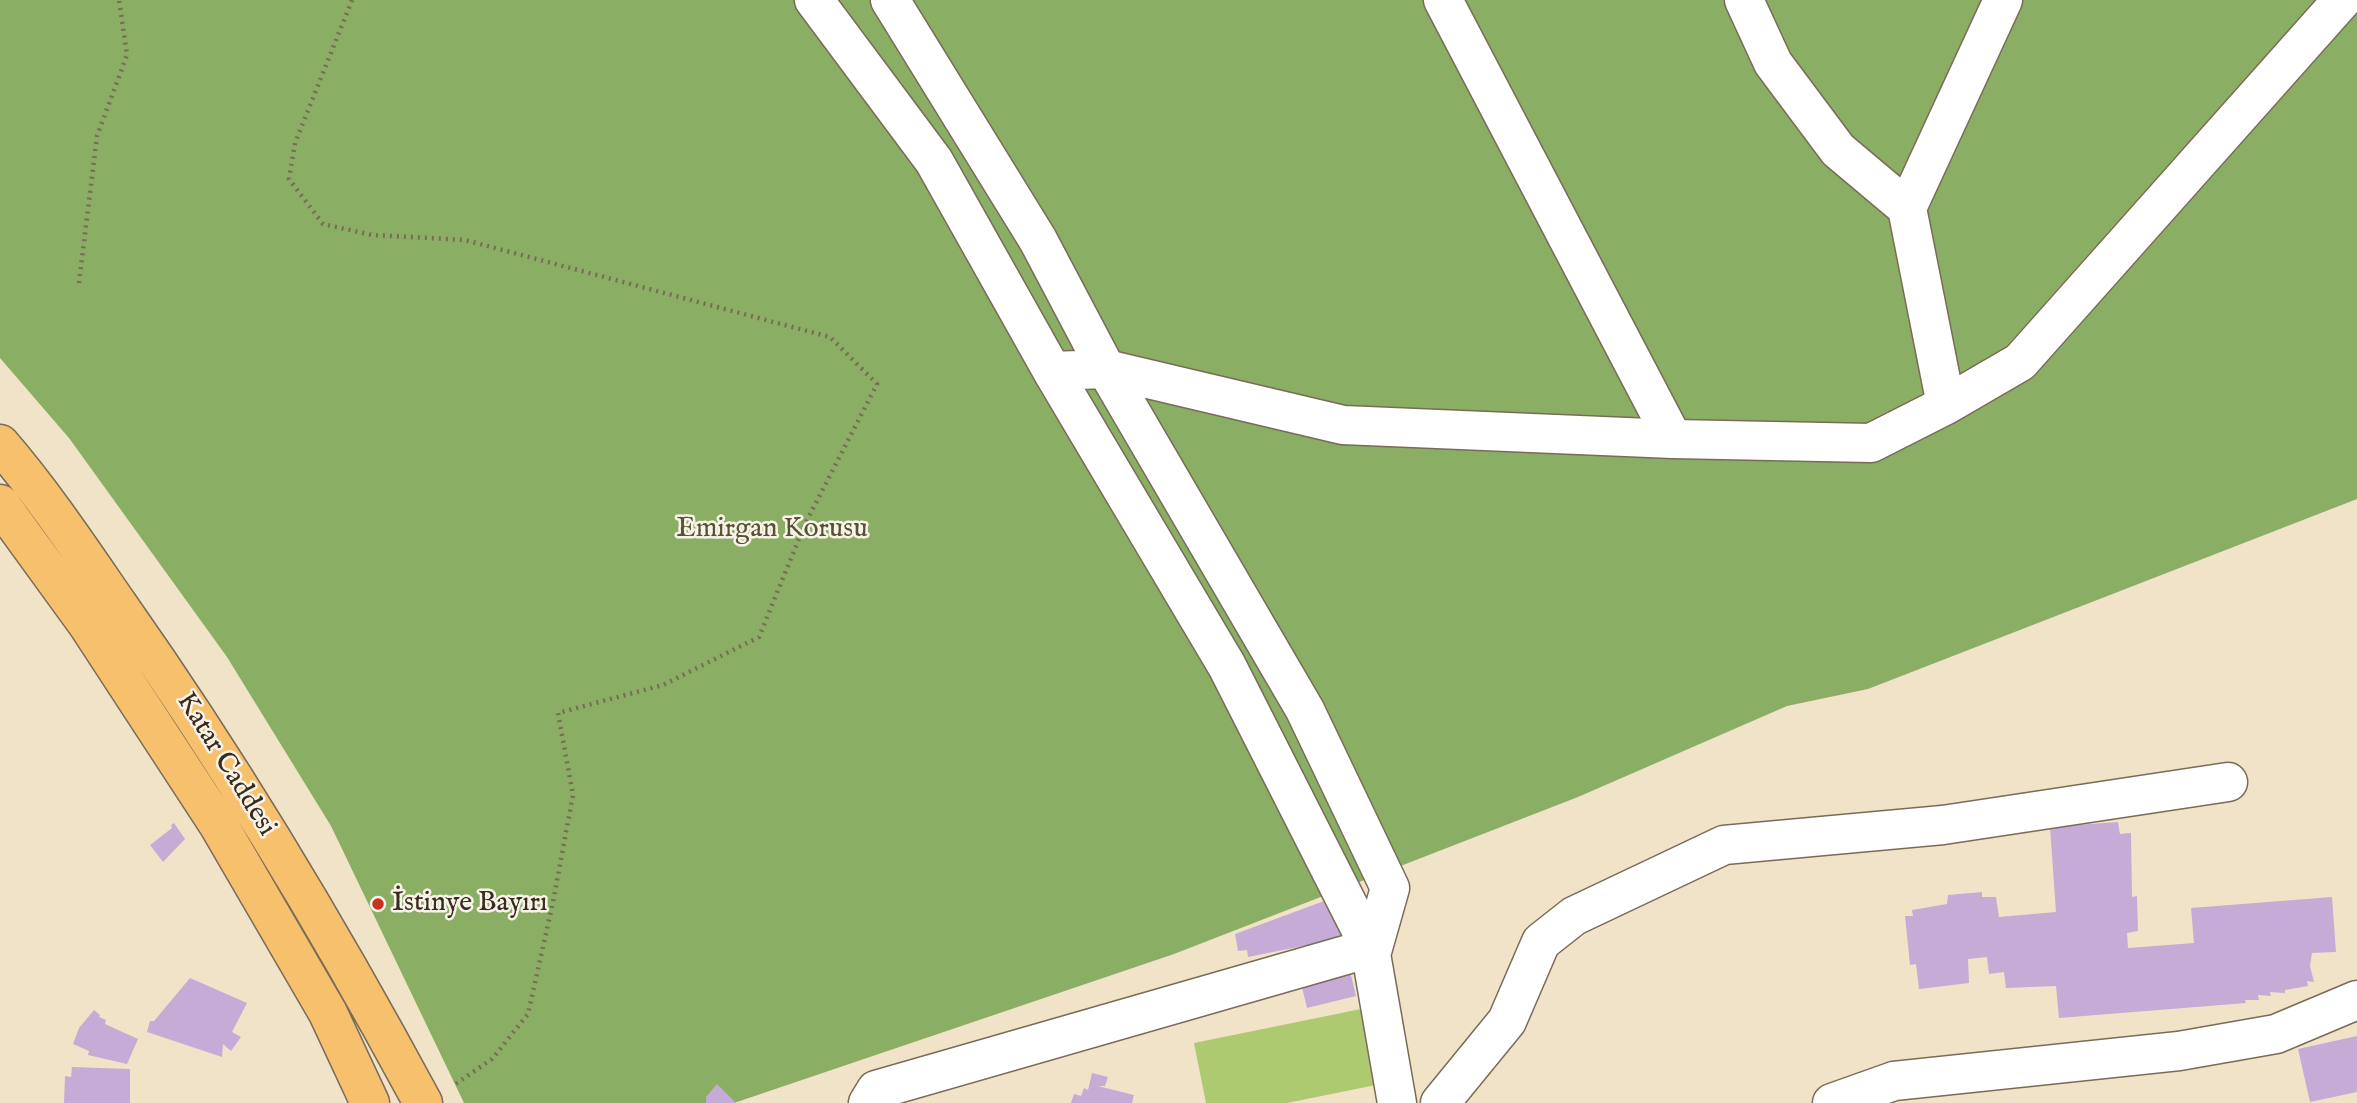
<!DOCTYPE html>
<meta charset="utf-8">
<style>
body{margin:0}
canvas{display:block;background:#f0e3c7}
</style>
<canvas width="2357" height="1103"></canvas>
<script>
const ctx = document.querySelector('canvas').getContext('2d');
ctx.lineJoin = 'round';
function paint(path, color) { ctx.fillStyle = color; ctx.fill(path, 'evenodd'); }
function stroke(path, color, width, dash) { ctx.strokeStyle = color; ctx.lineWidth = width; ctx.lineCap = dash ? 'butt' : 'round'; ctx.setLineDash(dash || []); ctx.stroke(path); }
function label(font, color, halo, rows, align = 'center') {
  ctx.font = font + ' "IM FELL English",serif'; ctx.lineWidth = 5; ctx.setLineDash([]); ctx.textBaseline = 'middle'; ctx.strokeStyle = halo; ctx.fillStyle = color; for (const [text, x, y, turn = 0] of rows) {
    ctx.save(); ctx.translate(x, y); ctx.rotate((+turn || 0) * Math.PI / 180); ctx.textAlign = isNaN(turn) ? turn : align; if (halo) ctx.strokeText(text, 0, 0); ctx.fillText(text, 0, 0); ctx.restore();
  }
}
paint(new Path2D(`
 M1361,1009L1376,1085L1287,1103H1206L1194,1043Z`), '#aeca71');
paint(new Path2D(`
 M0,0H2357V499L1868,689L1787,706L1578,797L1174,954L734,1103H464L331,826L227,657L69,438L0,358Z`), '#8aae63');
paint(new Path2D(`
 M2118,822L2120,834L2131,833L2132,897L2137,896L2138,931L2127,933L2128,948L2194,943L2191,908L2332,897L2336,952L2312,953L2310,966L2314,982L2307,981L2308,986L2285,990V993L2270,992L2271,996L2258,995L2259,1000H2245L2246,1003L2059,1018L2056,986L2006,988L2004,972L1989,974L1987,957L1968,959L1969,983L1919,989L1916,964L1910,965L1905,916H1913L1912,910L1947,904L1948,895L1982,892V897H1996L1999,917L2056,912L2050,827Z
 M174,823L185,839L163,862L150,845L172,828L171,825Z
 M1324,901L1348,915L1352,936L1248,957L1247,950L1238,951L1235,934Z
 M1349,967L1356,996L1307,1008L1300,979Z
 M190,978L247,1003L232,1032L241,1037L231,1051L223,1044L222,1057L147,1032L150,1021H154Z
 M94,1010L100,1015L99,1017L106,1020L105,1024L138,1039L127,1064L88,1055L89,1051L73,1044L79,1028Z
 M2357,1036V1092L2310,1102L2298,1049Z
 M72,1067L130,1069V1103H64L65,1076L71,1077Z
 M1092,1073L1108,1077L1105,1086H1098L1134,1095L1132,1103H1071L1074,1094L1081,1096L1084,1088L1088,1090Z
 M717,1084L736,1103H706V1097Z`), '#c7abd7');
const minor = new Path2D(`
 M814,0L934,161L1052,371L1227,666L1370,948
 M890,0L1038,240L1106,369L1305,710L1390,888L1371,955
 M1443,0L1673,439
 M1744,0L1773,63L1838,150L1907,208
 M1052,371L1106,369L1343,425L1673,439L1871,443L1946,405L2020,362L2342,0
 M1946,405L1907,208L2003,0
 M868,1103L876,1090L1370,948L1397,1103
 M1440,1103L1507,1021L1541,942L1574,916L1724,845L1943,825L2228,782
 M1832,1103L1894,1081L2179,1051L2276,1034L2357,1000`);
const major = new Path2D(`
 M0,444C44,495 81,551 119,606C231,765 331,932 423,1103
 M0,504L88,625L218,824L328,1013L370,1103`);
stroke(minor, '#7a6b59', 41);
stroke(major, '#7a6b59', 41);
stroke(new Path2D(`
 M352,0L295,143L289,179L323,224L372,235L465,240L830,337L877,384L805,524L759,637L663,685L558,713L573,795L553,902L528,1014L492,1059L454,1085
 M79,283L97,136L127,55L119,0`), '#7a6b59', 4.5, [2, 5]);
stroke(minor, '#fff', 38);
stroke(major, '#f7c06c', 38);
for (const [x, y, r, color] of [
 [378,904,7,"#c8321e"]
]) { const dot = new Path2D(); dot.arc(x, y, r, 0, 2 * Math.PI); ctx.fillStyle = color; ctx.fill(dot); stroke(dot, '#f7f3e8', 2.5); }
label('28px', '#585233', '#f7f3e8', [
 ["Emirgan Korusu",772,530]
]);
label('28px', '#3b2a1e', '#f7f3e8', [
 ["Katar Caddesi",225,765,58]
]);
label('28px', '#3b2a1e', '#f7f3e8', [
 ["İstinye Bayırı",392,904]
], 'left');
</script>
